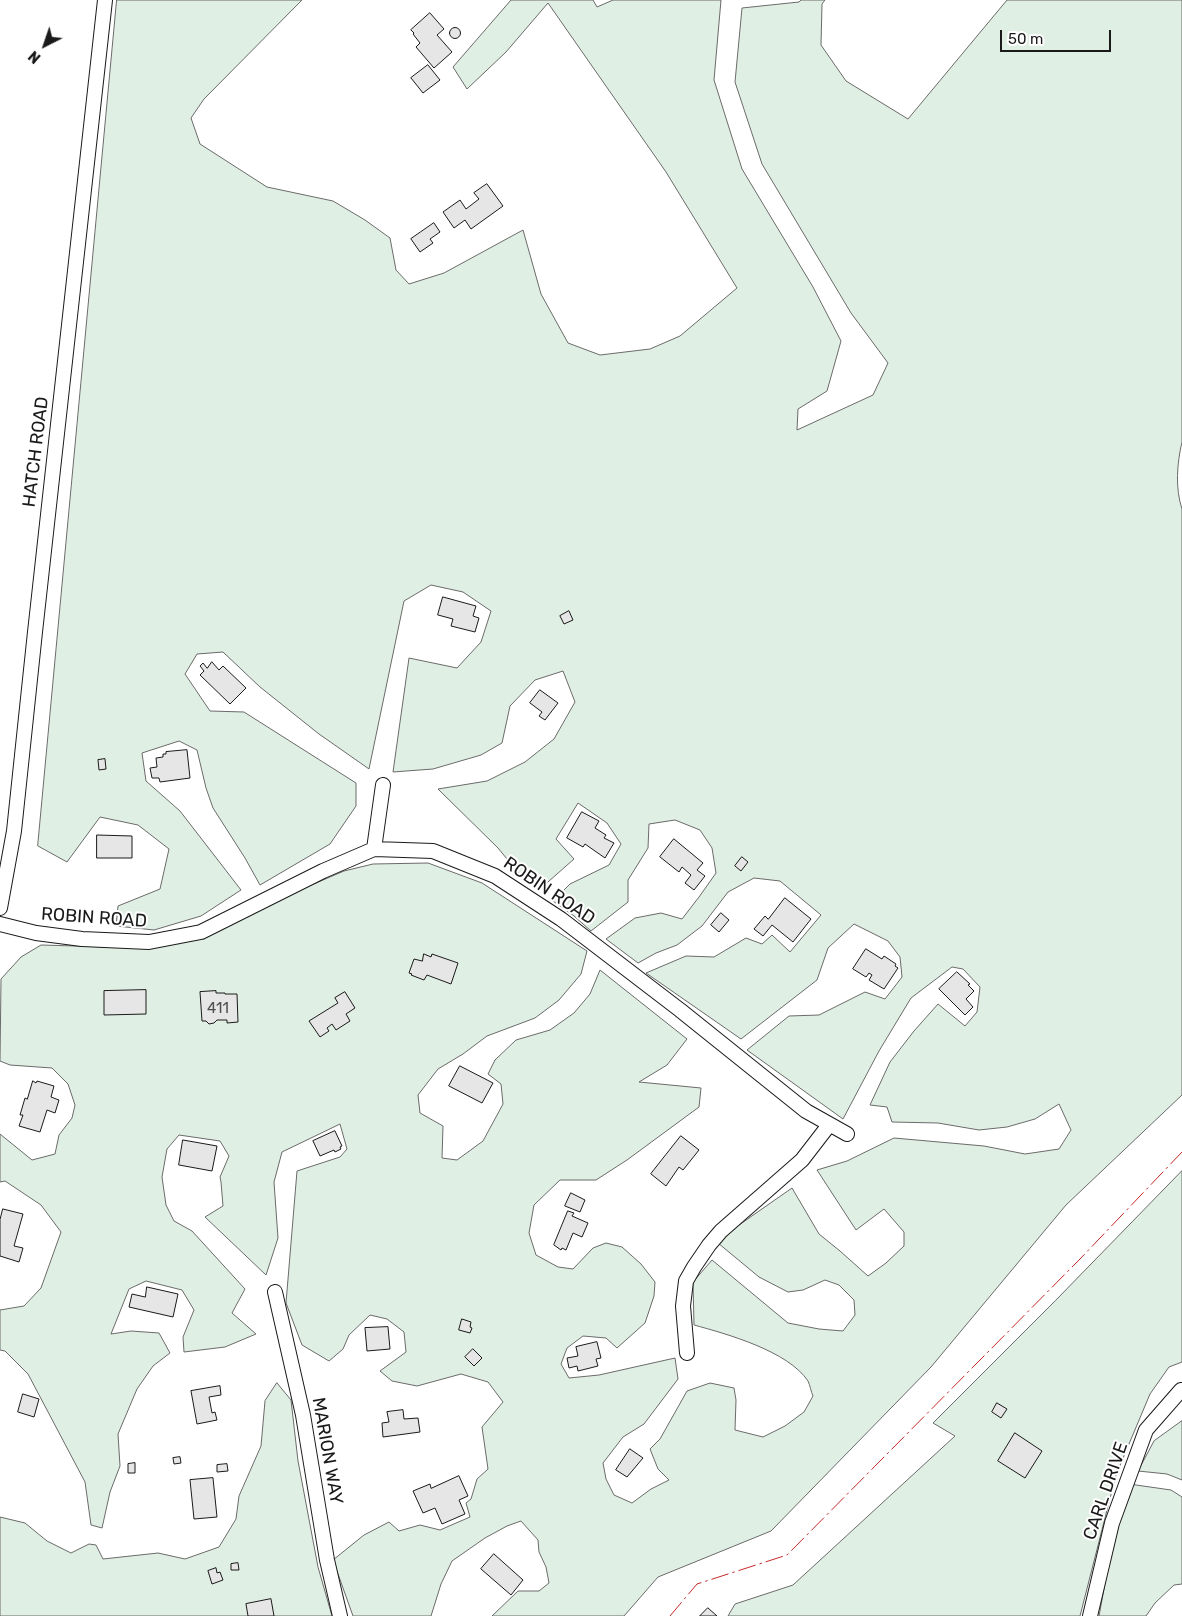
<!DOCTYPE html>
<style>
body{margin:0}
#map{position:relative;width:1182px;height:1616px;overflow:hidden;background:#fff;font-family:Rubik,sans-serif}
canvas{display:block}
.north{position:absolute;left:20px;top:20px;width:50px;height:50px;-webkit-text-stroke:4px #fff;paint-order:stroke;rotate:221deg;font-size:14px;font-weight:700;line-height:20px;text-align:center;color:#1a1a1a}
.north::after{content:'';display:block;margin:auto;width:18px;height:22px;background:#1a1a1a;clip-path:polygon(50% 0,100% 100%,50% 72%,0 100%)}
.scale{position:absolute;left:1000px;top:30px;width:111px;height:22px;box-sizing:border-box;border:2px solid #1a1a1a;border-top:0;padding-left:6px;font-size:15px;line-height:18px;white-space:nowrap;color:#1a1a1a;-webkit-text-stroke:4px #fff;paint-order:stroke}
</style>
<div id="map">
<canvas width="1182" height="1616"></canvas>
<div class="north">N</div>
<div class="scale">50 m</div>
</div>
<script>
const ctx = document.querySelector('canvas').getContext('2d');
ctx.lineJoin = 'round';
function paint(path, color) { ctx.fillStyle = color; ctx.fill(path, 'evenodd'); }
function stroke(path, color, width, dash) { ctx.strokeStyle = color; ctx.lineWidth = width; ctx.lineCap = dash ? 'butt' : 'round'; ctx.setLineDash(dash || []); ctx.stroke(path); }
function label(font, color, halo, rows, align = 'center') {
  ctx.font = font + ' Rubik,sans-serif'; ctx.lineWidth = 4; ctx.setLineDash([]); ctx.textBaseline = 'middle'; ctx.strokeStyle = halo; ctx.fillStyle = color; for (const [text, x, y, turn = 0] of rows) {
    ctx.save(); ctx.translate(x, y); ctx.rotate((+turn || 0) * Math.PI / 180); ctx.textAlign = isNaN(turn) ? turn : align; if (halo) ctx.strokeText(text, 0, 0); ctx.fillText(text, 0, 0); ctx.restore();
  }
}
const green = new Path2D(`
 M117,0H302L204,99L191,118L200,144L267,187L333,201L365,220L390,238L396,270L409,284L444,273L523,230L541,294L568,343L600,355L650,349L680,336L737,288L666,172L548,3L506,52L467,89L453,67L511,0H593L597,7L613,0H721L714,80L742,169L813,287L841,341L827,391L798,409L797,430L873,395L888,363L851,313L762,164L735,82L742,8L799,2L801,0H825L822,4L821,45L846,81L908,119L1007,0H1182V442C1177,463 1175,488 1182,509V1095L1066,1205L931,1367L771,1531L658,1577L624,1616H492L518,1591H539L549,1583L546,1567L539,1552L538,1540L521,1521L507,1526L485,1538L452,1561L441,1584L431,1616H353L333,1560L364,1535L389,1522L399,1531L420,1525L440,1530L470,1517L466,1503L471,1499L477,1479L488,1469L482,1427L503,1402L488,1382L461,1374L417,1386L392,1381L380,1371L406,1352L404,1332L387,1319L370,1315L349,1335L343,1349L329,1361L302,1345L286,1303L297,1171L340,1157L347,1149L340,1124L282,1152L274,1182L278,1238L266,1275L205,1217L223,1206L221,1182L220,1177L229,1156L220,1141L179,1135L167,1149L162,1177L166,1205L174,1221L192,1231L245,1289L232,1313L256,1334L225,1347L184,1352L183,1337L194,1310L182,1290L146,1281L129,1289L111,1334L131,1331L159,1333L170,1353L153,1366L137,1389L118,1434L120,1466L110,1492L102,1528L91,1525L85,1482L28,1374L5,1351L0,1350V1310L24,1306L41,1288L61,1232L41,1205L5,1181L0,1182V1134L32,1160L55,1154L59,1135L72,1118L75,1105L68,1084L52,1068L10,1065L0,1061L1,979L21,957L41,945L144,948L283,897L344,871L373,864L428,863L482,883L587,951L581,974L559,1000L535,1018L487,1036L463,1054L438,1069L418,1095L420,1113L443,1126L442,1158L457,1160L483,1141L503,1104L501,1084L488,1074L495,1060L516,1040L550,1030L574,1013L590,994L600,970L687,1039L667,1065L639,1082L701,1088L699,1107L627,1160L596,1180H560L534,1205L529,1233L536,1255L558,1267L573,1269L593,1248L606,1243L622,1247L641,1264L655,1282L654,1296L645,1323L617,1348L606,1338L583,1336L567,1348L561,1364L569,1378L599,1375L675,1358L678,1379L644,1424L623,1437L603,1463L606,1479L614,1495L632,1503L651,1489L669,1480L658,1469L650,1449L660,1439L687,1391L710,1383L734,1388L736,1400L735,1430L763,1437L785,1426L804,1412L813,1396C811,1392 810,1385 808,1381C788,1351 727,1334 694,1325L693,1282L712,1260L788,1323L819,1329L843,1331L855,1315L854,1300L839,1285L825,1280L803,1290L788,1292L759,1277L718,1243L739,1225L792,1188L819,1234L840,1251L868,1276L886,1263L904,1246V1232L884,1209L856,1230L817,1170L847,1161L894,1138L984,1146L1025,1154L1059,1149L1071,1130L1059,1104L1035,1119L1007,1127L979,1130L938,1123L892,1122L887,1107L870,1105L890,1062L914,1031L938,1004L965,1026L977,1012L980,987L963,969L952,967L911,998L879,1051L843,1119L747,1050L789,1016L819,1015L865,992L885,999L902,977L900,957L888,941L854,924L828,948L817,980L741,1039L646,973L686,956L714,957L746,938L762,944L772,935L790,952L821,915L780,881L754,878L728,892L702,926L677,945L656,953L638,963L606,939L635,918L661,913L682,919L699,897L716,873L712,848L700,830L675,820L649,824L648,848L628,880V902L591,931L574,916L553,901L570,884L609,865L621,844L607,823L578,803L556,839L574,859L540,889L520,875L498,848L438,789L487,781L525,762L554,739L575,702L563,671L535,680L510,706L502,743L481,755L433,769L393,772L409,658L457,668L481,642L491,611L463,592L431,585L404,601L369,769L319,734L260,687L223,652L197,654L185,674L210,711L244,712L356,783V806L330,844L260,885L245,858L213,808L206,788L197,750L179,741L142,753L146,781L180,811L241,890L201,916L154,930L116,926L118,906L160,889L169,849L138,825L100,817L67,862L38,846Z
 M1182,1171V1362L1169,1367L1150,1394L1116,1475L1080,1616H728L735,1604L793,1585L955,1436L933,1423L1055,1301Z
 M277,1383L291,1400L298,1461L318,1567L332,1616H0V1517L25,1523L47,1541L71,1553L89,1544L96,1545L103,1559L158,1553L185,1559L219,1547L236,1519L239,1496L261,1446L265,1401Z
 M1182,1421V1480L1167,1474L1138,1471L1154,1441Z
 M1129,1484L1171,1490L1182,1497V1584L1174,1585L1155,1603L1146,1616H1099L1115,1529Z`);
paint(green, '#e0efe3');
stroke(green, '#6a6a6a', 1);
const building = new Path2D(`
 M430,13L444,29L437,35L452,52L434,68L416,47L420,43L413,34L414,33L411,30Z
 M449.5 33a5.5 5.5 0 1 1 11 0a5.5 5.5 0 1 1-11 0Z
 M428,65L440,80L423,93L411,78Z
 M487,184L503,206L471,229L465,220L454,228L443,212L460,200L466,209L479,199L474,193Z
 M434,223L440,232L430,239L433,243L420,252L411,239Z
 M443,597L476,606L473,616L479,618L475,632L451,626L453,619L438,615Z
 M569,611L573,620L564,624L560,616Z
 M212,662L219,670L223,666L246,688L230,704L200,675L204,671L200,666L203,663L207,668Z
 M540,690L558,703L545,720L539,716L542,712L530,703Z
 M187,750L190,778L160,782L159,778H152L150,768L157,767L156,758L163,757V754H166V752Z
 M105,759L106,769L99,770L98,760Z
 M582,812L599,821L595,828L606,835L604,838L614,843L605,858L585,844L583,847L567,838Z
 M97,835L132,836V858H97Z
 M674,839L703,863L697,870L705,876L694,890L685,883L691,875L682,867L679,872L660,857Z
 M742,857L748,862L741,871L735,866Z
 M785,898L811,919L793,942L772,925L763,936L754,929L765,916L768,919Z
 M721,913L729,920L719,932L711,925Z
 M866,949L882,959L884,956L896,964L895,966L898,968L884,989L869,980L872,975L869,973L866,977L853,969Z
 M424,954L431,957L432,954L458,963L451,984L427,975L424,980L411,975L412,974L409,973L414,959L422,961Z
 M957,972L970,984L968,985L974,991L966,999L973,1007L965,1015L939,989Z
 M146,990V1014L104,1015V991Z
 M216,991V993H225V994H237L238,1022L227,1023V1020H217L214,1023L209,1024L206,1021H202L200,992Z
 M345,992L355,1008L346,1014L350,1021L336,1030L332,1024L327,1028L329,1031L320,1037L309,1021L338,1003L335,998Z
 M460,1066L493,1083L482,1103L449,1086Z
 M33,1081L36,1083L37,1081L54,1086L51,1097L59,1100L55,1113L47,1110L40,1132L19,1126L23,1115H20L25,1098L27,1099Z
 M335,1131L342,1146L340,1147L341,1149L335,1152L334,1150L320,1156L313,1141Z
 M681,1136L699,1150L683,1170L679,1167L666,1186L651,1174Z
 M183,1140L217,1146L212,1171L179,1165Z
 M571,1193L585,1200L580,1212L565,1206Z
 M3,1209L23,1214L14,1246L23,1248L19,1262L0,1256V1220Z
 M568,1211L574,1213L572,1216L588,1223L582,1237L573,1233L566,1250L562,1248L561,1250L554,1245Z
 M147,1287L178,1294L173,1317L129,1307L132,1294L145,1297Z
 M462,1319L471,1322L470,1327L472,1328L470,1333L459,1330Z
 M388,1327L390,1349L367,1351L365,1328Z
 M597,1342L601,1358L596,1359L598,1366L578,1371L577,1366L569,1368L567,1358L578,1356L576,1347Z
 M473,1349L482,1358L474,1366L465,1357Z
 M220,1386L221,1395L209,1397L212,1413L215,1412L217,1420L197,1424L191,1391Z
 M23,1394L39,1399L34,1417L18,1412Z
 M997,1403L1007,1409L1001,1418L992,1412Z
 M403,1410L404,1419L418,1418L420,1432L383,1437L382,1423L389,1422L387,1412Z
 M1015,1433L1042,1451L1025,1478L998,1461Z
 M630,1449L643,1458L627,1477L616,1470Z
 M180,1457L181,1463L174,1464L173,1458Z
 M135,1463V1473H128V1464Z
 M227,1464L228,1471L217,1472V1465Z
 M459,1476L468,1496L459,1500L465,1514L442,1524L435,1508L423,1513L413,1491L430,1484L431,1488Z
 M213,1478L217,1517L194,1519L190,1480Z
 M494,1554L523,1580L511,1595L481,1569Z
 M238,1563L239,1570H231V1564Z
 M216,1568L217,1573L220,1572L223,1580L212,1584L208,1571Z
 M271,1599L274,1616H248L246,1604Z
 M708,1608L717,1616H700Z`);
paint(building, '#e6e6e6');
stroke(building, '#1a1a1a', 1);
const minor = new Path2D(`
 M374,849L383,785
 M0,908L14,831L35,632L105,0
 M0,924L36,933L82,939L149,942L201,932L323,871L374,849L433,851L495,876L561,919L680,1010L806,1111L847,1134
 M275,1292L303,1415L327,1560L340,1616
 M687,1353L683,1306L686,1281L694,1267L709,1245L721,1231L802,1160L829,1125
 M1090,1616L1112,1523L1146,1430L1181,1390`);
stroke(minor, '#1a1a1a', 16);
stroke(minor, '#fff', 14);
stroke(new Path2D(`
 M670,1616L697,1584L787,1555L1080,1259L1182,1152`), '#c62828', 1, [18, 4, 2.5, 4]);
label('15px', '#4d4d4d', null, [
 ["411",218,1009]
]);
label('18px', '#1a1a1a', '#fff', [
 ["HATCH ROAD",36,452,-83],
 ["ROBIN ROAD",549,891,34],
 ["ROBIN ROAD",94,918,4],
 ["MARION WAY",327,1451,80],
 ["CARL DRIVE",1106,1491,-71]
]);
</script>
